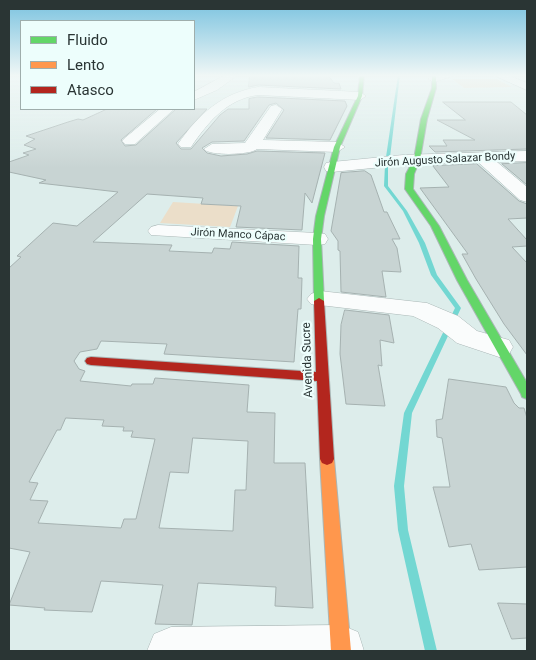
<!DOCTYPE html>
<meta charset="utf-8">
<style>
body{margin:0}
#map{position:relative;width:536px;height:660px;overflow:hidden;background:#ddedeb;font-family:Roboto,sans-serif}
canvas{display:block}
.frame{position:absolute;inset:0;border:10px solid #2a3534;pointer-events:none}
.legend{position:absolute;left:20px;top:20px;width:175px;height:90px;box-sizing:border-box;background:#edfefc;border:1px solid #9faeac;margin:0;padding:6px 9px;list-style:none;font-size:15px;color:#2a3534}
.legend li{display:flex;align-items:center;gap:10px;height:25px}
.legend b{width:25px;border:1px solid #9faeac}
</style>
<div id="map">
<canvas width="536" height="660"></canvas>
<div class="frame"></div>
<ul class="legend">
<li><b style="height:6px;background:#63d668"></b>Fluido</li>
<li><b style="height:6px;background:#ff974d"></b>Lento</li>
<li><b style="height:6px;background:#b3261e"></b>Atasco</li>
</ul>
</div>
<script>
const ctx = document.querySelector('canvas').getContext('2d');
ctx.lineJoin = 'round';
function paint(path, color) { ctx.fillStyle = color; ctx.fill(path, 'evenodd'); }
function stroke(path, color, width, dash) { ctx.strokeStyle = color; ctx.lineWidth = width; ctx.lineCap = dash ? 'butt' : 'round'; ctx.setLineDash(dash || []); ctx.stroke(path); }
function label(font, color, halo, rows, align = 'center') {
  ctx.font = font + ' Roboto,sans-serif'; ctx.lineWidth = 4.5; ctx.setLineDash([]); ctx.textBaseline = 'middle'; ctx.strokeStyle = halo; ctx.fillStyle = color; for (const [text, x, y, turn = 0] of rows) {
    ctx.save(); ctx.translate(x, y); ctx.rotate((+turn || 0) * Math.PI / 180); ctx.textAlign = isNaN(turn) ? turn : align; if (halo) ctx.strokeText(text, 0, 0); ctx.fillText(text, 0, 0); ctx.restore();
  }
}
paint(new Path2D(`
 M452,79H497L512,87L464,88Z
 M173,202L238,206L230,227L160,223Z`), '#ebdec9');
paint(new Path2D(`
 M398,75H400L390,157L388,158L386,157Z
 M385,165L388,166V186L407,211L425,243L437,275L461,308L412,413L404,486L408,530L437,651H425L398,530L394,486L404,413L455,308L431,275L419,243L403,211L384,186Z`), '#73d7d2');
const building = new Path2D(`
 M250,75H328L334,83H339L341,89L258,85L249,87Z
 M258,97L345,101L347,106L330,140L266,138L284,110L276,103L269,105L244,141L212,142L202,148L207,153L221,156L247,154L257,151L325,153L312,203L305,193L302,230L236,227L241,206L201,204L203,198L147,194L93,242L172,245L169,251L212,253L214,248L230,249L232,242L299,246L298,278H302L301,309H298L294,362L164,354L167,344L101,341L97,349L80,352L74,361L79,369L85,371L80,381L131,386L132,384H153L155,378L249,385L247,412L275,413L274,463H305L313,608L275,606L276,587L198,583L192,625L155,624L163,585L101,581L92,612L44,610L45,608L9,605L30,552L9,548V268L21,257L17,256L53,223L77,226L118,192L39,183L46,180L9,172V162L29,155L23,153L36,149L24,145L35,139L26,136L68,122L78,119L83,120L107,109H157L121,140L125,146L136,145L176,109H207L176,143L181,149H191L220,115L228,109H249V99ZM66,418L104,420L102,426L124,427L123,431H133L131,437L155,439L136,519H124L121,528L38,523L48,501L30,500L38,483L29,482L57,430H60ZM193,438L248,441L246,490H235L233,531L159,528L170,472L188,473Z
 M443,102H511L527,115V149L435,152L429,146H447L443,140H475L437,120H465Z
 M527,163V185L502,164Z
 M477,164L519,201L527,204V218L508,219L527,240V246L512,247L527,263V355L504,324L476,279L462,254H468L420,188L449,187L433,166Z
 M365,171L371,175L384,212H387L400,239H392L397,248L401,272L382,271L386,297L341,292L340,251L338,250V241L331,231L341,173Z
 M345,310L389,315L394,343L380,340L382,366L378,365L385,406L346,404L340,354L341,325Z
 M449,379L506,387L514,403L519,408H524L527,418V567L479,570L471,544L449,547L433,487H450L442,438L437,437L436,420L442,419Z
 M498,603L527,604V638L512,639Z`);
paint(building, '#c8d4d3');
stroke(building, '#a5b1b0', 1);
const street = new Path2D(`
 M225,75H238L217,90L194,100V92Z
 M457,75L434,82L428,79L436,75Z
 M493,75H508L527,83V90Z
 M258,87L360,92L366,96L360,100L258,95C227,99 208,122 191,147H181L178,144C199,114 222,93 258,87Z
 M276,105L282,109L263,140L337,142L345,147L337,152L257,149C251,155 209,156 204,149L212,144L245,143L271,106Z
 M160,109H174L135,144H125L122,141L125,138Z
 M527,151V161L497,162L527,187V202L520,200L478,162L403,165L332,172L326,171L324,167L326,163L332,162L403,155Z
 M158,225L317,233L325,234L328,239L325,244L317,245L151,235L148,231L151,227Z
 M320,291L427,303L458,316L477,331L509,340L513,347L509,354L499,357L457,343L438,328L413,316L311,304L307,299L311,294Z
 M341,625L358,632L364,651H147L154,634L171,627Z`);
const fast = new Path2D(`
 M360,75H364L362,96L340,147L324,216L321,239L324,301L319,304L314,301L313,239L316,216L334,147L358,96Z
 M432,75H436V88L427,119L420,159L414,174L413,189L439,226L467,280L527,383V399L522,397L521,394L457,280L431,226L405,189L406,174L414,159L421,119L432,88Z`);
const slow = new Path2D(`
 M327,453L332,455L334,459L351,651H331L320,459L322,455Z`);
const jam = new Path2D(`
 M319,298L324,301L334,459L332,463L327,465L322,463L320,459L317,381L91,365L87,364L85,361L87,358L91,357L316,372L314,301Z`);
stroke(street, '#aab7b6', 1);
stroke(fast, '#aab7b6', 2);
stroke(slow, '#aab7b6', 2);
stroke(jam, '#aab7b6', 2);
paint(street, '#fafcfc');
paint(fast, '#63d668');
paint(slow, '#ff974d');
paint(jam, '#b3261e');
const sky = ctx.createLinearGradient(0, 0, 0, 168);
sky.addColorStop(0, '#79c2df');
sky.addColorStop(0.45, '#f0f7f6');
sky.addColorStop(1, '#f0f7f600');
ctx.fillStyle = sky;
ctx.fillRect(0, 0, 536, 168);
label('11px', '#2a3534', '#edfefc', [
 ["Jirón Augusto Salazar Bondy",445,160,-3],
 ["Jirón Manco Cápac",238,235,3]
]);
label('12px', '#2a3534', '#edfefc', [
 ["Avenida Sucre",308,360,-92]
]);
</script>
